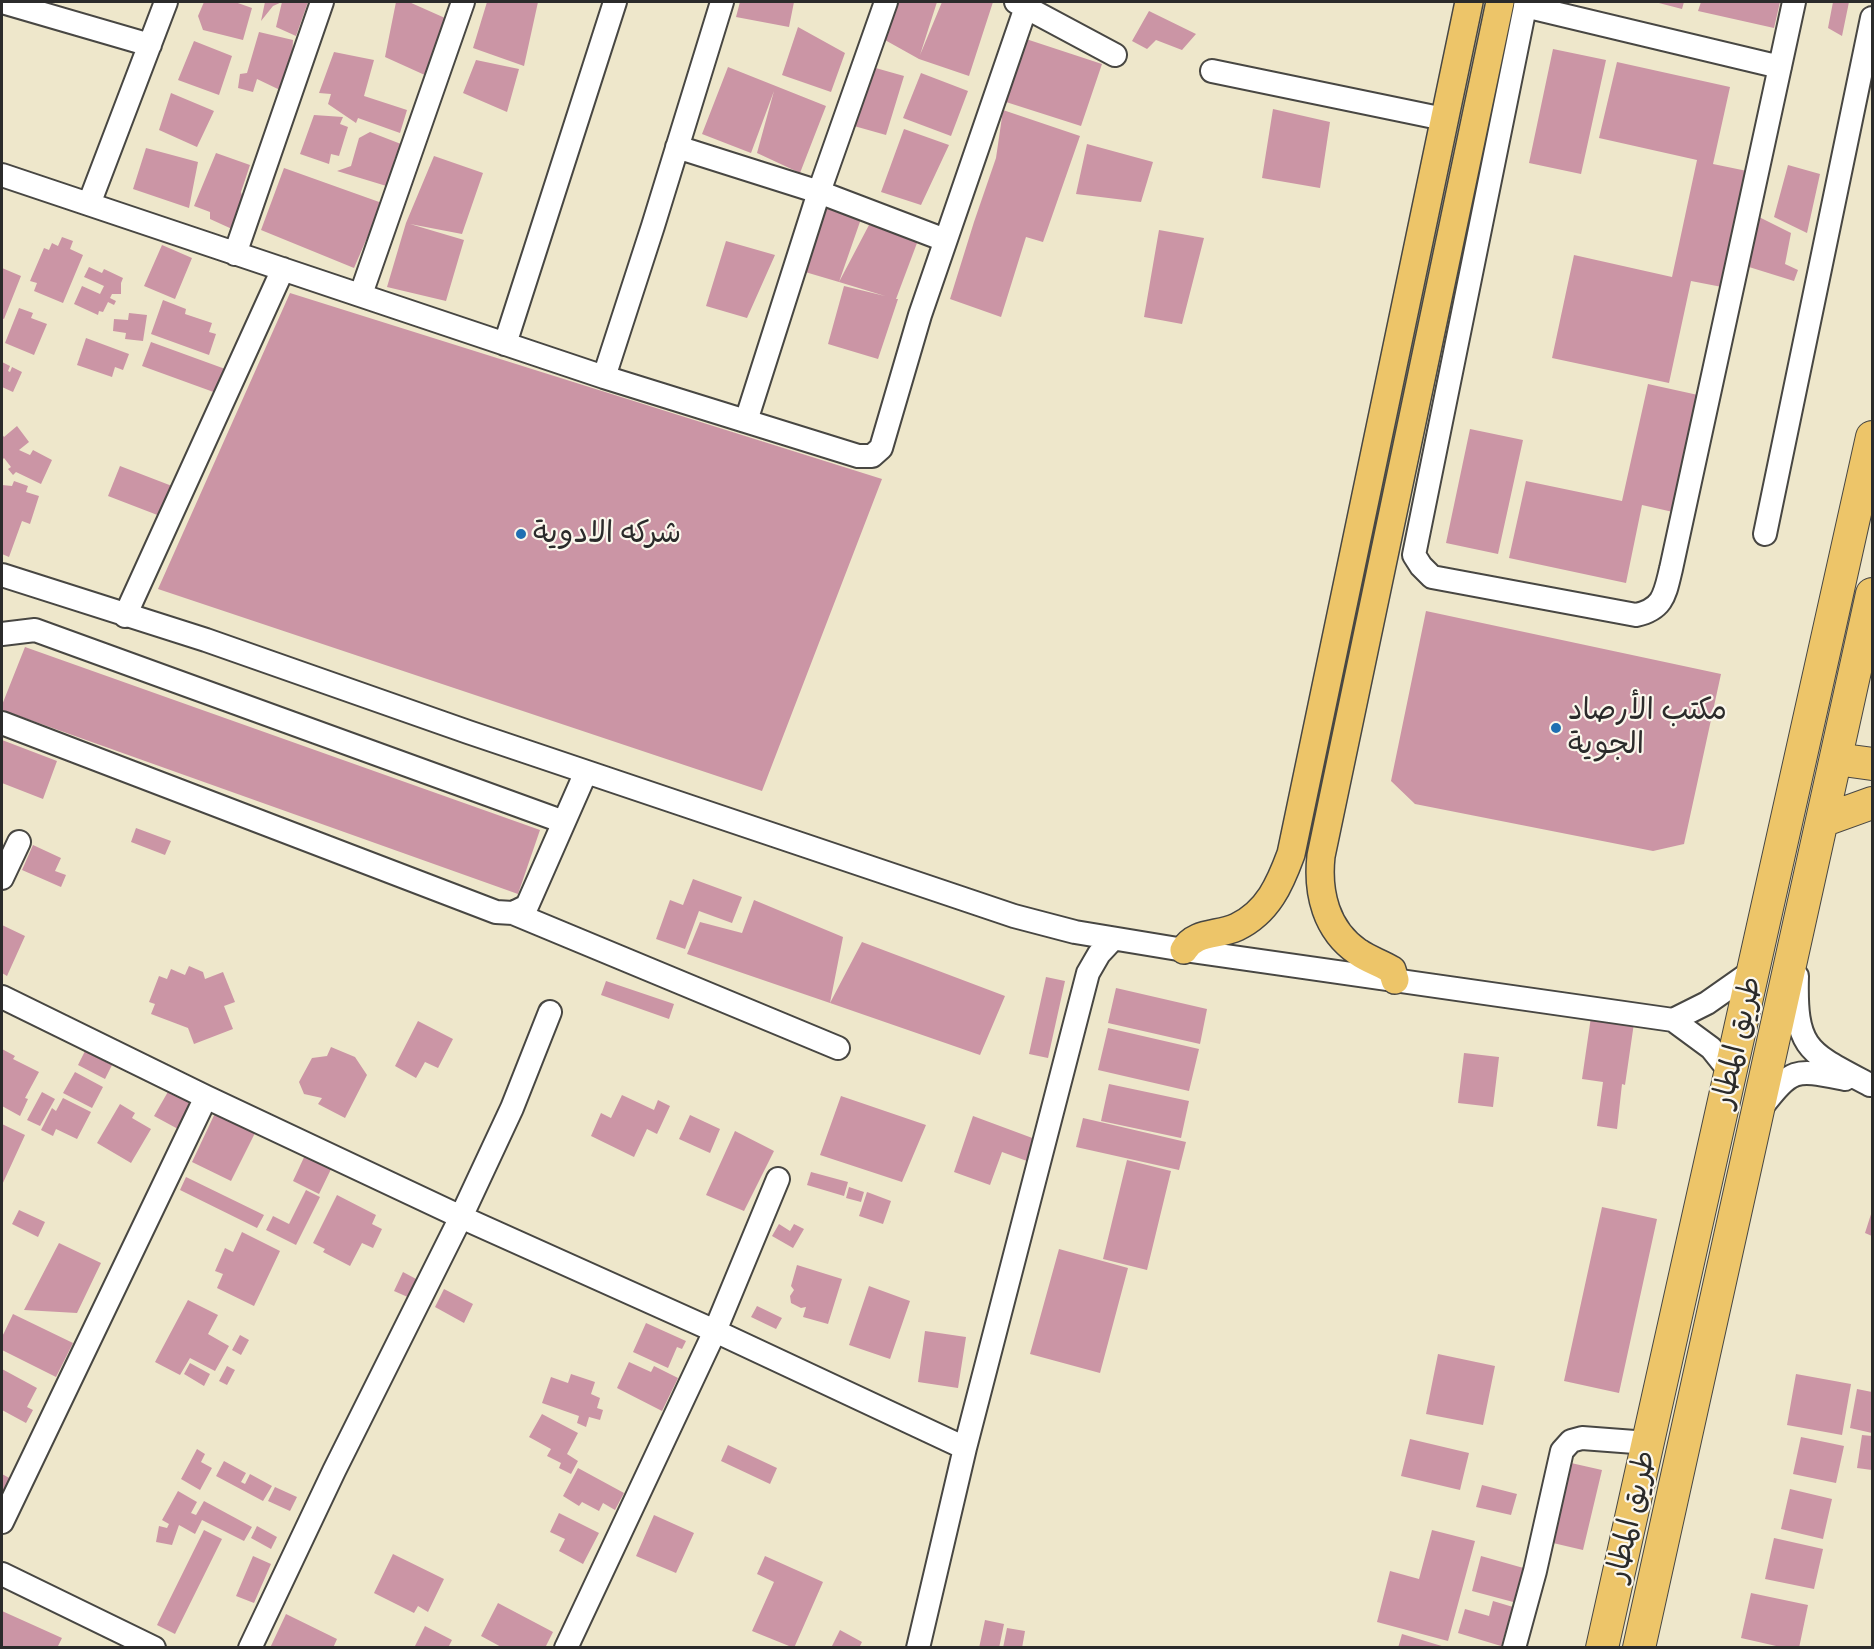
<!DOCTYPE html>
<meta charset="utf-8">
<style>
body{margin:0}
#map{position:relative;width:1874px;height:1649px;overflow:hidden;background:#eee7cb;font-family:Caveat,sans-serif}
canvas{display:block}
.frame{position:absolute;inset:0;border:3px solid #2b2b2b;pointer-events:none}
</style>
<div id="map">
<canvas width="1874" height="1649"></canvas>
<div class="frame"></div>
</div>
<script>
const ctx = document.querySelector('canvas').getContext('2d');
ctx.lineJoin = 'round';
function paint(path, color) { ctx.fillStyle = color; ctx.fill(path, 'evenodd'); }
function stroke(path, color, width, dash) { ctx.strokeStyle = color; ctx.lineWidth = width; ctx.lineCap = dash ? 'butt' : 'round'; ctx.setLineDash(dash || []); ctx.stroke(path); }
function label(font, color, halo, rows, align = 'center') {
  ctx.font = font + ' Caveat,"Playpen Sans Arabic",sans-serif'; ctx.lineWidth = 4.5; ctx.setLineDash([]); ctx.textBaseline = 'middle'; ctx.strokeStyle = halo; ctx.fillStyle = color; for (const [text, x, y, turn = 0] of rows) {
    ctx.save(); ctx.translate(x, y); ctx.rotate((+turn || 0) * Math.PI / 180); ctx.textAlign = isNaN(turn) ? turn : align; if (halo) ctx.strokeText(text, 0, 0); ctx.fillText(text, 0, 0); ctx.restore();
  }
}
paint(new Path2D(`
 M204,2H235L252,8L243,40L203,30L198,16Z
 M265,2H308L296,36L276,27L282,2L273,6L261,21Z
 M396,2H409L445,18L427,76L385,57Z
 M487,2H538L524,66L473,48Z
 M740,2H794L789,27L736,17Z
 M889,2H937L920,55L942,2H993L969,76L919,59L876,35Z
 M1655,2H1684L1682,9Z
 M1701,2H1780L1774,28L1698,11Z
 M1833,2H1849L1842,36L1828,28Z
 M1149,11L1196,34L1182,50L1156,40L1147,49L1132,41Z
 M798,27L845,53L831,92L782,75Z
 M259,32L293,40L292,58L280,90L257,79L253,92L238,88L240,74L247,73Z
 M1026,39L1102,64L1081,126L1006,102Z
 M194,41L232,56L219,95L178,80Z
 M1553,49L1606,60L1581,174L1529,163Z
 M334,52L374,60L364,96L407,110L400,133L358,118L356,123L328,104L331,94L319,93Z
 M476,60L519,69L507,112L463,93Z
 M1617,62L1730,87L1713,164L1747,171L1722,287L1691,281L1669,383L1552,358L1574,255L1672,277L1697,160L1599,138Z
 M865,65L904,76L886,135L847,124Z
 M728,67L826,106L800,173L757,153L774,91L751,153L702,134Z
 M921,73L968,91L951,136L903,118Z
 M171,93L214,111L197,147L159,130Z
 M1273,109L1330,122L1320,188L1262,178Z
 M1003,110L1080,136L1043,242L1026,237L1001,317L950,299L974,222L996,158Z
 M314,115L343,117L340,124L348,127L339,156L331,154L329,164L300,154Z
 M904,129L949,145L921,205L881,192Z
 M370,132L401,144L394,160L399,167L393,188L337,171L351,166L359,138Z
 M1087,144L1153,162L1141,202L1076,194Z
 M146,148L198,162L189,208L133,189Z
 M216,153L250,165L241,192L244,202L232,229L210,219V212L194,206Z
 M434,156L483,173L462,234L410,224L464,240L446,301L387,287L406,223Z
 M1788,165L1820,174L1807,233L1774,217Z
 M284,168L382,203L354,268L261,230Z
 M815,203L862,216L839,282L795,269Z
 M1759,217L1791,233L1785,264L1798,270L1794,281L1749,267Z
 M869,225L920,235L896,299H898L878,359L828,344L844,286L885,296L839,282Z
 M1159,230L1204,238L1182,324L1144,317Z
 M62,237L73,241L70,249L83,255L63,303L34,291L37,283L30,281L44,248L49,250L52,243L58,246Z
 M726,241L775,255L747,318L706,306Z
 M162,245L192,258L175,299L144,286Z
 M89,267L102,273L104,269L123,278L121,283V294H112L110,298L116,301L114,305L108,302L103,312L99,311L98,315L74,304L82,286L100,294L104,286L84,277Z
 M2,268L21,276L4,319L2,318Z
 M290,293L882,479L762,791L158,589Z
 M163,300L186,309L185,314L212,323L209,332L216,334L209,355L151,334Z
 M19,308L33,313L31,318L47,324L34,355L5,343Z
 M129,313L147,315L143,341L125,339L126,333L113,331L114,319L128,320Z
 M86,338L129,354L123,370L115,367L112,377L77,365Z
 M151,342L228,370L219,394L142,366Z
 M2,362L10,366L8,371L10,372L12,367L22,372L13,392L2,387Z
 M1648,384L1698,395L1673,512L1642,505L1626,583L1509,558L1526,481L1622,501Z
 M17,426L29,442L19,450L30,455L33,450L52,460L41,484L16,472L13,475L8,469L11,467L4,458L2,460V434L4,437Z
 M1470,429L1523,440L1498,554L1446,543Z
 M120,466L172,486L160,516L108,496Z
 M14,481L28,486L26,492L39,496L30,524L22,521L9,557L2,554V485L12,486Z
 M1426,611L1721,674L1684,844L1653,851L1415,804L1391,781Z
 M25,647L540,830L518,894L2,710V705Z
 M2,740L57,761L43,799L2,783Z
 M136,828L171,841L165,855L131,842Z
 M33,845L61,858L55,871L66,875L61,887L22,870Z
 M693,879L742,897L732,923L699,911L685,949L656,939L670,900L683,905Z
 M754,900L843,937L830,1003L687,954L700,922L742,933Z
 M2,925L25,936L7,976L2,973Z
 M862,942L1005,996L980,1055L830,1003Z
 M189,966L203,972L205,979L223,972L235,1002L224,1006L233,1029L194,1044L188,1028L151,1014L155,1004L149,1002L159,976L167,979L171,969L185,975Z
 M1046,977L1065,981L1048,1058L1029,1054Z
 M606,981L674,1004L669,1019L601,995Z
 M1116,988L1207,1009L1200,1044L1108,1023Z
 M1591,1017L1634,1023L1625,1085L1622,1084L1617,1129L1597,1126L1603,1082L1582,1079Z
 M418,1021L453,1039L438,1068L425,1062L416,1078L395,1066Z
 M1108,1028L1199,1049L1189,1091L1098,1070Z
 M331,1047L355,1057L367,1075L345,1118L318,1104L322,1098L304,1094L299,1082L312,1058L327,1056Z
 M2,1049L15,1056L13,1059L39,1072L25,1098L28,1099L20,1116L2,1106Z
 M85,1051L112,1065L105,1079L78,1065Z
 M1464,1053L1499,1057L1493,1107L1458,1103Z
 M75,1072L103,1087L92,1108L63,1093Z
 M1109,1084L1189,1101L1181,1138L1101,1121Z
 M169,1090L192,1103L178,1129L154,1116Z
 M42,1092L55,1099L40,1126L27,1120Z
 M622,1095L654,1110L658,1100L670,1106L657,1134L647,1129L634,1157L591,1136L601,1113L611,1118Z
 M841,1096L926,1125L902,1182L820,1155Z
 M63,1098L91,1112L77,1139L56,1129L53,1136L41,1130L52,1108L56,1111Z
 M120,1104L135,1113L132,1118L151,1129L131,1163L97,1143Z
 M217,1109L257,1129L231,1181L192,1162Z
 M690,1115L720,1129L710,1153L679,1139Z
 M973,1116L1035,1139L1027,1161L1002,1152L990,1185L954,1172Z
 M1083,1118L1186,1142L1179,1170L1076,1147Z
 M2,1124L25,1135L2,1185Z
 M735,1131L774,1151L744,1211L706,1195Z
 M306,1153L333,1165L319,1194L293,1181Z
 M1127,1160L1171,1171L1147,1270L1103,1259Z
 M811,1172L848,1182L844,1196L807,1185Z
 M186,1177L264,1215L257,1228L180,1190Z
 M849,1187L864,1192L861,1202L846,1198Z
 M306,1190L320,1197L296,1245L266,1230L273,1216L289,1224Z
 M867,1192L891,1201L883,1224L859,1216Z
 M337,1195L376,1215L372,1224L382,1229L373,1248L362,1243L350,1266L323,1252L325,1249L313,1243Z
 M1602,1207L1657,1219L1619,1393L1564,1381Z
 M19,1210L45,1222L38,1237L12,1224Z
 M1872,1211V1236L1865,1233Z
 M779,1224L790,1231L794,1224L804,1229L793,1248L772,1236Z
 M242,1232L280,1251L254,1306L217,1288L223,1274L215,1271L225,1248L233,1252Z
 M59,1243L101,1263L77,1313L24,1310Z
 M1059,1249L1128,1268L1100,1373L1030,1354Z
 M797,1265L842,1279L828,1324L803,1317L806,1307L801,1308L791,1303L790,1296L794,1290L791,1286Z
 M403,1272L418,1280L410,1298L394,1291Z
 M869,1286L910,1301L890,1359L849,1345Z
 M444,1289L473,1304L464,1323L435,1307Z
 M188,1300L218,1315L208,1334L229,1346L215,1371L190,1358L180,1375L155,1362Z
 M757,1306L782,1318L776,1329L751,1317Z
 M13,1314L73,1343L56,1377L2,1350V1337Z
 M646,1323L686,1341L682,1349L677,1347L668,1368L633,1352Z
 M925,1331L966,1337L958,1388L918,1382Z
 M240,1335L249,1340L241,1355L232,1350Z
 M1438,1354L1495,1366L1483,1425L1426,1414Z
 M629,1362L651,1372L654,1366L678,1378L662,1411L617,1388Z
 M190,1363L210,1374L204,1386L184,1374Z
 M227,1366L235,1370L227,1385L219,1381Z
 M2,1369L37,1388L27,1407L33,1410L26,1423L2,1410Z
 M571,1374L595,1382L591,1394L600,1398L597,1408L603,1410L600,1420L589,1417L586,1427L577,1423L579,1416L542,1403L551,1377L568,1383Z
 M1796,1374L1851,1384L1842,1435L1787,1425Z
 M1857,1389L1872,1392V1433L1850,1428Z
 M542,1414L578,1433L567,1454L578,1461L571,1474L559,1468L561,1463L547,1456L551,1449L529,1437Z
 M1862,1435L1872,1436V1470L1857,1468Z
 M1801,1437L1844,1446L1836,1483L1793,1474Z
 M1410,1439L1469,1453L1460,1490L1401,1476Z
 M728,1445L777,1468L770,1484L721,1461Z
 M197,1449L205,1454L201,1462L212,1468L200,1490L181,1479Z
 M224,1461L246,1473L241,1482L245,1484L250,1474L272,1486L263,1501L216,1476Z
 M1571,1463L1602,1470L1583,1550L1553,1543Z
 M578,1468L624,1493L615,1510L603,1503L599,1511L582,1502L579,1506L563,1496Z
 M2,1474L13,1480L2,1502Z
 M1482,1485L1517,1494L1511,1515L1476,1507Z
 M275,1487L297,1497L290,1511L268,1501Z
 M1790,1489L1832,1499L1823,1539L1781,1529Z
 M178,1491L197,1502L191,1513L196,1515L204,1501L252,1527L244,1541L202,1520L195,1534L179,1525L172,1545L156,1542L159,1526L167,1528L169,1524L162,1520Z
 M559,1513L599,1533L583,1564L559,1551L565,1539L550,1532Z
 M654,1515L694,1533L676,1573L636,1556Z
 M257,1526L277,1537L271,1549L251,1538Z
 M204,1530L222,1539L175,1634L157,1625Z
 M1432,1530L1475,1541L1448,1641L1377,1622L1390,1571L1419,1579Z
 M1774,1538L1823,1549L1814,1589L1765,1579Z
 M393,1554L444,1579L428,1612L418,1606L414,1613L374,1593Z
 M253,1556L271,1564L254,1603L236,1596Z
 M765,1556L823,1582L794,1648L752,1631L774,1582L757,1574Z
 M1481,1556L1527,1569L1517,1603L1472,1591Z
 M1751,1593L1808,1605L1799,1648H1785L1741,1638Z
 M1493,1601L1513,1607L1501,1646L1458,1633L1465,1609L1489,1616Z
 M498,1603L553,1632L545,1648H503L481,1636Z
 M2,1611L62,1638L57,1648H2Z
 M286,1614L337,1639L333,1648H270Z
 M985,1620L1004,1624L999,1648H979Z
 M425,1626L452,1640L448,1648H414Z
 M1007,1628L1025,1631L1022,1648H1003Z
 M840,1630L862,1642L859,1648H831Z
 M1402,1634L1445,1647V1648H1398Z`), '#cb95a5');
const minor = new Path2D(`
 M2,2L150,45
 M1016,2L1115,55
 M1526,2L1414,555L1421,566L1432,577L1636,615C1664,609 1665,593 1671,569L1794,2
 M1525,6L1780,67
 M1212,71L1444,119
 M677,147L819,192L945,240
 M2,175L604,377L653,226L722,2
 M89,204L166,2
 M235,254L322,2
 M361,294L463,2
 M505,344L615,2
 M604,377L858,456H872L881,448L920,315L1026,7
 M746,421L819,192L886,2
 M1765,534L1872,18
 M2,575L206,640L468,732L1014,916L1075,932L1184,950L1673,1020L1711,1048L1731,1073
 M125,616L283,269
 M2,634L35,630L564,822
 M2,723L496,912L513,913L527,906L586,772
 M2,878L19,842
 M513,913L838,1048
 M1797,976C1795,1050 1808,1052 1870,1085
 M2,997L206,1097L461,1217L715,1331L965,1448
 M1673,1020L1707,1003L1754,970
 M1761,1108C1793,1067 1795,1069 1845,1079
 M2,1522L206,1097
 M2,1574L154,1648
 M250,1648L334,1471L461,1217L512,1108L550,1012
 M566,1648L715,1331L778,1179
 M918,1648L965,1448L1088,973L1099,954L1113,939
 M1514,1648L1535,1571L1562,1451L1571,1441L1582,1438L1648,1443`);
const major = new Path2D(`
 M1184,950C1195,931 1218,936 1237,927C1268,912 1280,884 1291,854L1469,2
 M1395,980L1392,970C1381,963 1369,960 1358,952C1326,930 1317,893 1321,856L1500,2`);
const highway = new Path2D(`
 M1836,759L1872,764
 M1822,821L1872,803
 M1602,1648L1872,437
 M1639,1648L1872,594`);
stroke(minor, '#484743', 26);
stroke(major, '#484743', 30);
stroke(highway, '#484743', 34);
stroke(minor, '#fff', 22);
stroke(major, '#edc569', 27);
stroke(highway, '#edc569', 32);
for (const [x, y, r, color] of [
 [521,534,6,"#1f6fb2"],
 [1556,728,6,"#1f6fb2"]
]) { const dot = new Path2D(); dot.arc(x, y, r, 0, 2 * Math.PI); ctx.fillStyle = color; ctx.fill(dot); stroke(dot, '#fbf7ec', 2); }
label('30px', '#2b2b2b', '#fbf7ec', [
 ["شركه الادوية",533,534],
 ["مكتب الأرصاد",1568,711],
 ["الجوية",1568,745]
], 'left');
label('30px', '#2b2b2b', '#fbf7ec', [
 ["طريق المطار",1738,1042,-77],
 ["طريق المطار",1632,1516,-77]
]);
</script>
